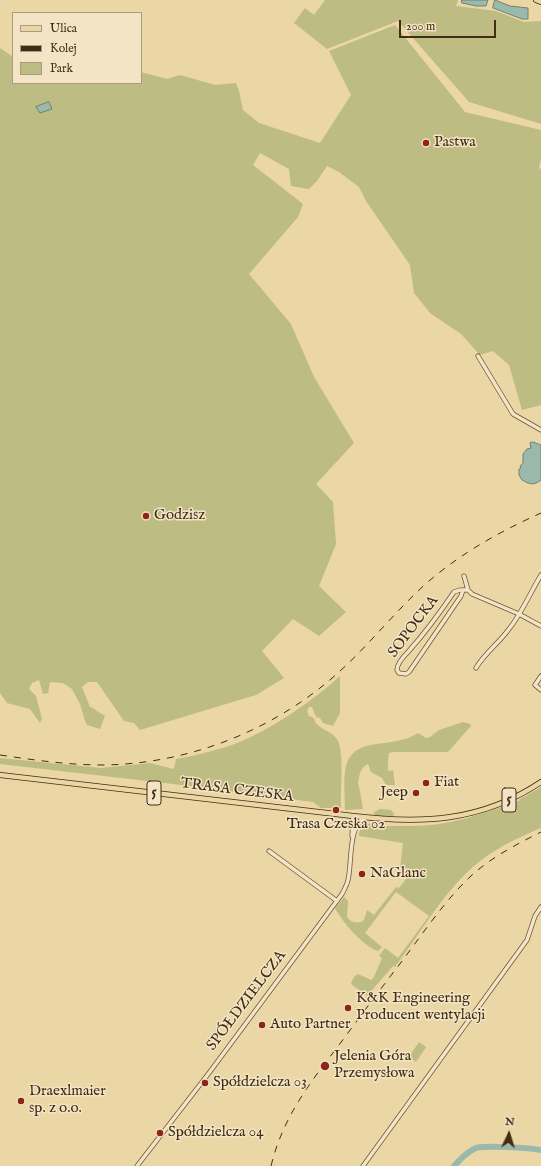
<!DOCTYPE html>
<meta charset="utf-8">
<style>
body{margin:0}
#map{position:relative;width:541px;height:1166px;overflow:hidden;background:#ebd6a5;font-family:"IM FELL English",serif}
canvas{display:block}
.legend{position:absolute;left:12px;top:12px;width:130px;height:72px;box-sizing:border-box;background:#f2e4c4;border:1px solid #ac9a7e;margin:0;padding:5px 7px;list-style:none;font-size:12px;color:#422c15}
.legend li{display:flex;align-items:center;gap:8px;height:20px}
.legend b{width:20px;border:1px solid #ac9a7e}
.north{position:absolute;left:489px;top:1114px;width:40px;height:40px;-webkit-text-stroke:3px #f2e4c4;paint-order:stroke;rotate:4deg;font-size:11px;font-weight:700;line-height:16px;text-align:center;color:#422c15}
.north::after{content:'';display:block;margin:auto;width:14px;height:18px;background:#422c15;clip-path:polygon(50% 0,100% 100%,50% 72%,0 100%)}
.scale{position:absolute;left:399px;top:20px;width:97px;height:18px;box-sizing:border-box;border:2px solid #422c15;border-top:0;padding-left:5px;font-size:12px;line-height:14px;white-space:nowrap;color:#422c15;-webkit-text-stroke:3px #f2e4c4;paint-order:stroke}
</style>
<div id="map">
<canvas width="541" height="1166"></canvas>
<ul class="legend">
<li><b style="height:5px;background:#ebd6a5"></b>Ulica</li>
<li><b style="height:5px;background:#422c15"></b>Kolej</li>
<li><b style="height:11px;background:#bdbc82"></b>Park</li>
</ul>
<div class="north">N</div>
<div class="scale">200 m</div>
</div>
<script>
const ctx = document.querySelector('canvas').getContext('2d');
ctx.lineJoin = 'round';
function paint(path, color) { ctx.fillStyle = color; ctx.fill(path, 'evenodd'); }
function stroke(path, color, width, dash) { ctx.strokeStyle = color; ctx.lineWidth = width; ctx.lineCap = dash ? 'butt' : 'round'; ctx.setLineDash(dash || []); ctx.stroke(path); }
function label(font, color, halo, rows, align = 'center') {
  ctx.font = font + ' "IM FELL English",serif'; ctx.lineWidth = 3; ctx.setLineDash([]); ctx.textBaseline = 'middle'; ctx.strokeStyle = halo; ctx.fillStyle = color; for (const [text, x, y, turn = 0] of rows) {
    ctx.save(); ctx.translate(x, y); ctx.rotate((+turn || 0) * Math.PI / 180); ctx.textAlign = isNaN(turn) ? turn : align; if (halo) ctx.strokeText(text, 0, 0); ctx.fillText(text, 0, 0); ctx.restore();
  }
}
paint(new Path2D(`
 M325,0H458L456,6L496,11L524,22L541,21V124L469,102L398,21L327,49L294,23L305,8L314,15Z
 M395,25L465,112L541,130V159L539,167L541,170V405L522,410L509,365L493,351L480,355L461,334L430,313L414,293L410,265L366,201L359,187L339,172L327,166L317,181L309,189L291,186L289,169L260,153L253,165L303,204L298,217L249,274L291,324L314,377L354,443L316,484L333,502L336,544L319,586L346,612L319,636L293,619L262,651L284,678L256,695L140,730L134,723L124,721L97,682H88L82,687L90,707C96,709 99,713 105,716L100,729L87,725L85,721L80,704L72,689L63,683L50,682L48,693L43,694L39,680L32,683L29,689L36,696L42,719L40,723L30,709L7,703L0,693V48L13,57V83H141V72L167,79L180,75L215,85L236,83L239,91L243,110L259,123L320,143L351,95L329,51Z
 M340,676V713L333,726L323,723L320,718L316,717L312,707H309L307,711L309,716L314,718C315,730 335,730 339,743C344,761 340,789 341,808H321L313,802L173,784L0,764V758L101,768L150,763L174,769L176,759C194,756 212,751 229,746C265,734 313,701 340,676Z
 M463,722L470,724L471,726L448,752H393L389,753L388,761V771L393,770L395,785H386L382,778L371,772L368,764C360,767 359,776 358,784L359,786L363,809L345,810C345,796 343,779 346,766C353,740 381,746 401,740C407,739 413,736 418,733L426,738L430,737L439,730Z
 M541,787V828C522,836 504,844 487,856C449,882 422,931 395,967L393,966L367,996L351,984L354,977L358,974L371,980L374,977L382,958L379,956L385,948L398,958L429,916L396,892L365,933L382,947L378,951C364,947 342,922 335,908L344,897L348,901L347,917C351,922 354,923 361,922L364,920L367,910L374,915L396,887L399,888L412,871L411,869L400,868L403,843L359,836C359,831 361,826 367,824C371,823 377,825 382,826C392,826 402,826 413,826C449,826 483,814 517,801H519L520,799Z
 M380,809L391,810L394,814L393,817H391L374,816V812Z
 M419,1042L426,1047L416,1062L409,1057Z`), '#bdbc82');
const water = new Path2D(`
 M462,0H488L486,6H476L462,3Z
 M495,0L510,6L528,8V19H522L493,8Z
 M49,102L52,109L40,113L36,107Z
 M533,442L541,445V480C534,486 529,484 522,480L519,475V469L521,468L520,466L523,463V454L527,449L531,448L530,443Z`);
paint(water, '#98b9ab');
stroke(water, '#76816f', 1);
stroke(new Path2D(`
 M454,1166C461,1159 466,1152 476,1148C485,1145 530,1148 541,1150`), '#98b9ab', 6);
const minor = new Path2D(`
 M478,356L513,414L541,430
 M464,576L468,590L472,594L519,614
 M463,590L461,596L409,672L406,674L399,673L397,670C397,663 404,656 408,652C426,632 439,614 454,592L460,590H468
 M519,614L541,626
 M476,668C485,653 499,643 509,629C522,613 530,593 541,575
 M541,676L535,685L541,690
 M352,836L353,816
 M269,851L337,901
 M137,1166L209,1073L342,894C344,890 347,885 348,880C352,865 348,824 365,818
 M363,1166L527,940L535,916L541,907`);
const major = new Path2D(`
 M536,0L541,2
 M0,775L353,816C422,824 481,822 541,782`);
stroke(minor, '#6c5639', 5);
stroke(major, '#422c15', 6);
stroke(minor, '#f2e4c4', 3.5);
stroke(major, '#ebd6a5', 4.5);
stroke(new Path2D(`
 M0,755C34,760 68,765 103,765C189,764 275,730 339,672C371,643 397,609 429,581C463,552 501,531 541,513
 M271,1166C283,1117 309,1084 339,1045C359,1018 379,991 399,965C422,935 444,901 472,875C492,857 517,844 541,832`), '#422c15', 1, [7, 7]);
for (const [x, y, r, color] of [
 [426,143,4,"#8f2418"],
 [146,516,4,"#8f2418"],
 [426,783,4,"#8f2418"],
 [416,793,4,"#8f2418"],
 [336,810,4,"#8f2418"],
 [362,874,4,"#8f2418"],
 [348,1008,4,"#8f2418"],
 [262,1025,4,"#8f2418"],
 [325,1066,5,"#8f2418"],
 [205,1083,4,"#8f2418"],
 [21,1101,4,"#8f2418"],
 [160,1133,4,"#8f2418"]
]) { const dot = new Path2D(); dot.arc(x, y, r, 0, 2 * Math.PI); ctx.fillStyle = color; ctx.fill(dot); stroke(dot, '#f2e4c4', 1.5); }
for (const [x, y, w] of [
 [154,793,14],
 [509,800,14]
]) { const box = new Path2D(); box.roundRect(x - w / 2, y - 12, w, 24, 3); ctx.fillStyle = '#f2e4c4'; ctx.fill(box); stroke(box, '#422c15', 1); }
label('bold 14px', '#422c15', null, [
 ["5",154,793],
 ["5",509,800]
]);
label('15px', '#422c15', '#f2e4c4', [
 ["Pastwa",434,143],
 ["Godzisz",154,516],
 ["Fiat",434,783],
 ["Jeep",408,793,"right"],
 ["Trasa Czeska 02",336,825,"center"],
 ["NaGlanc",370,874],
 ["K&K Engineering",356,999],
 ["Producent wentylacji",356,1016],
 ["Auto Partner",270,1025],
 ["Jelenia Góra",334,1057],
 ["Przemysłowa",334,1074],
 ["Spółdzielcza 03",213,1083],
 ["Draexlmaier",29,1092],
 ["sp. z o.o.",29,1109],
 ["Spółdzielcza 04",168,1133]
], 'left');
label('15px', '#422c15', '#f2e4c4', [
 ["SOPOCKA",414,627,-53],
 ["TRASA CZESKA",237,791,7],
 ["SPÓŁDZIELCZA",247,1001,-53]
]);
</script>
